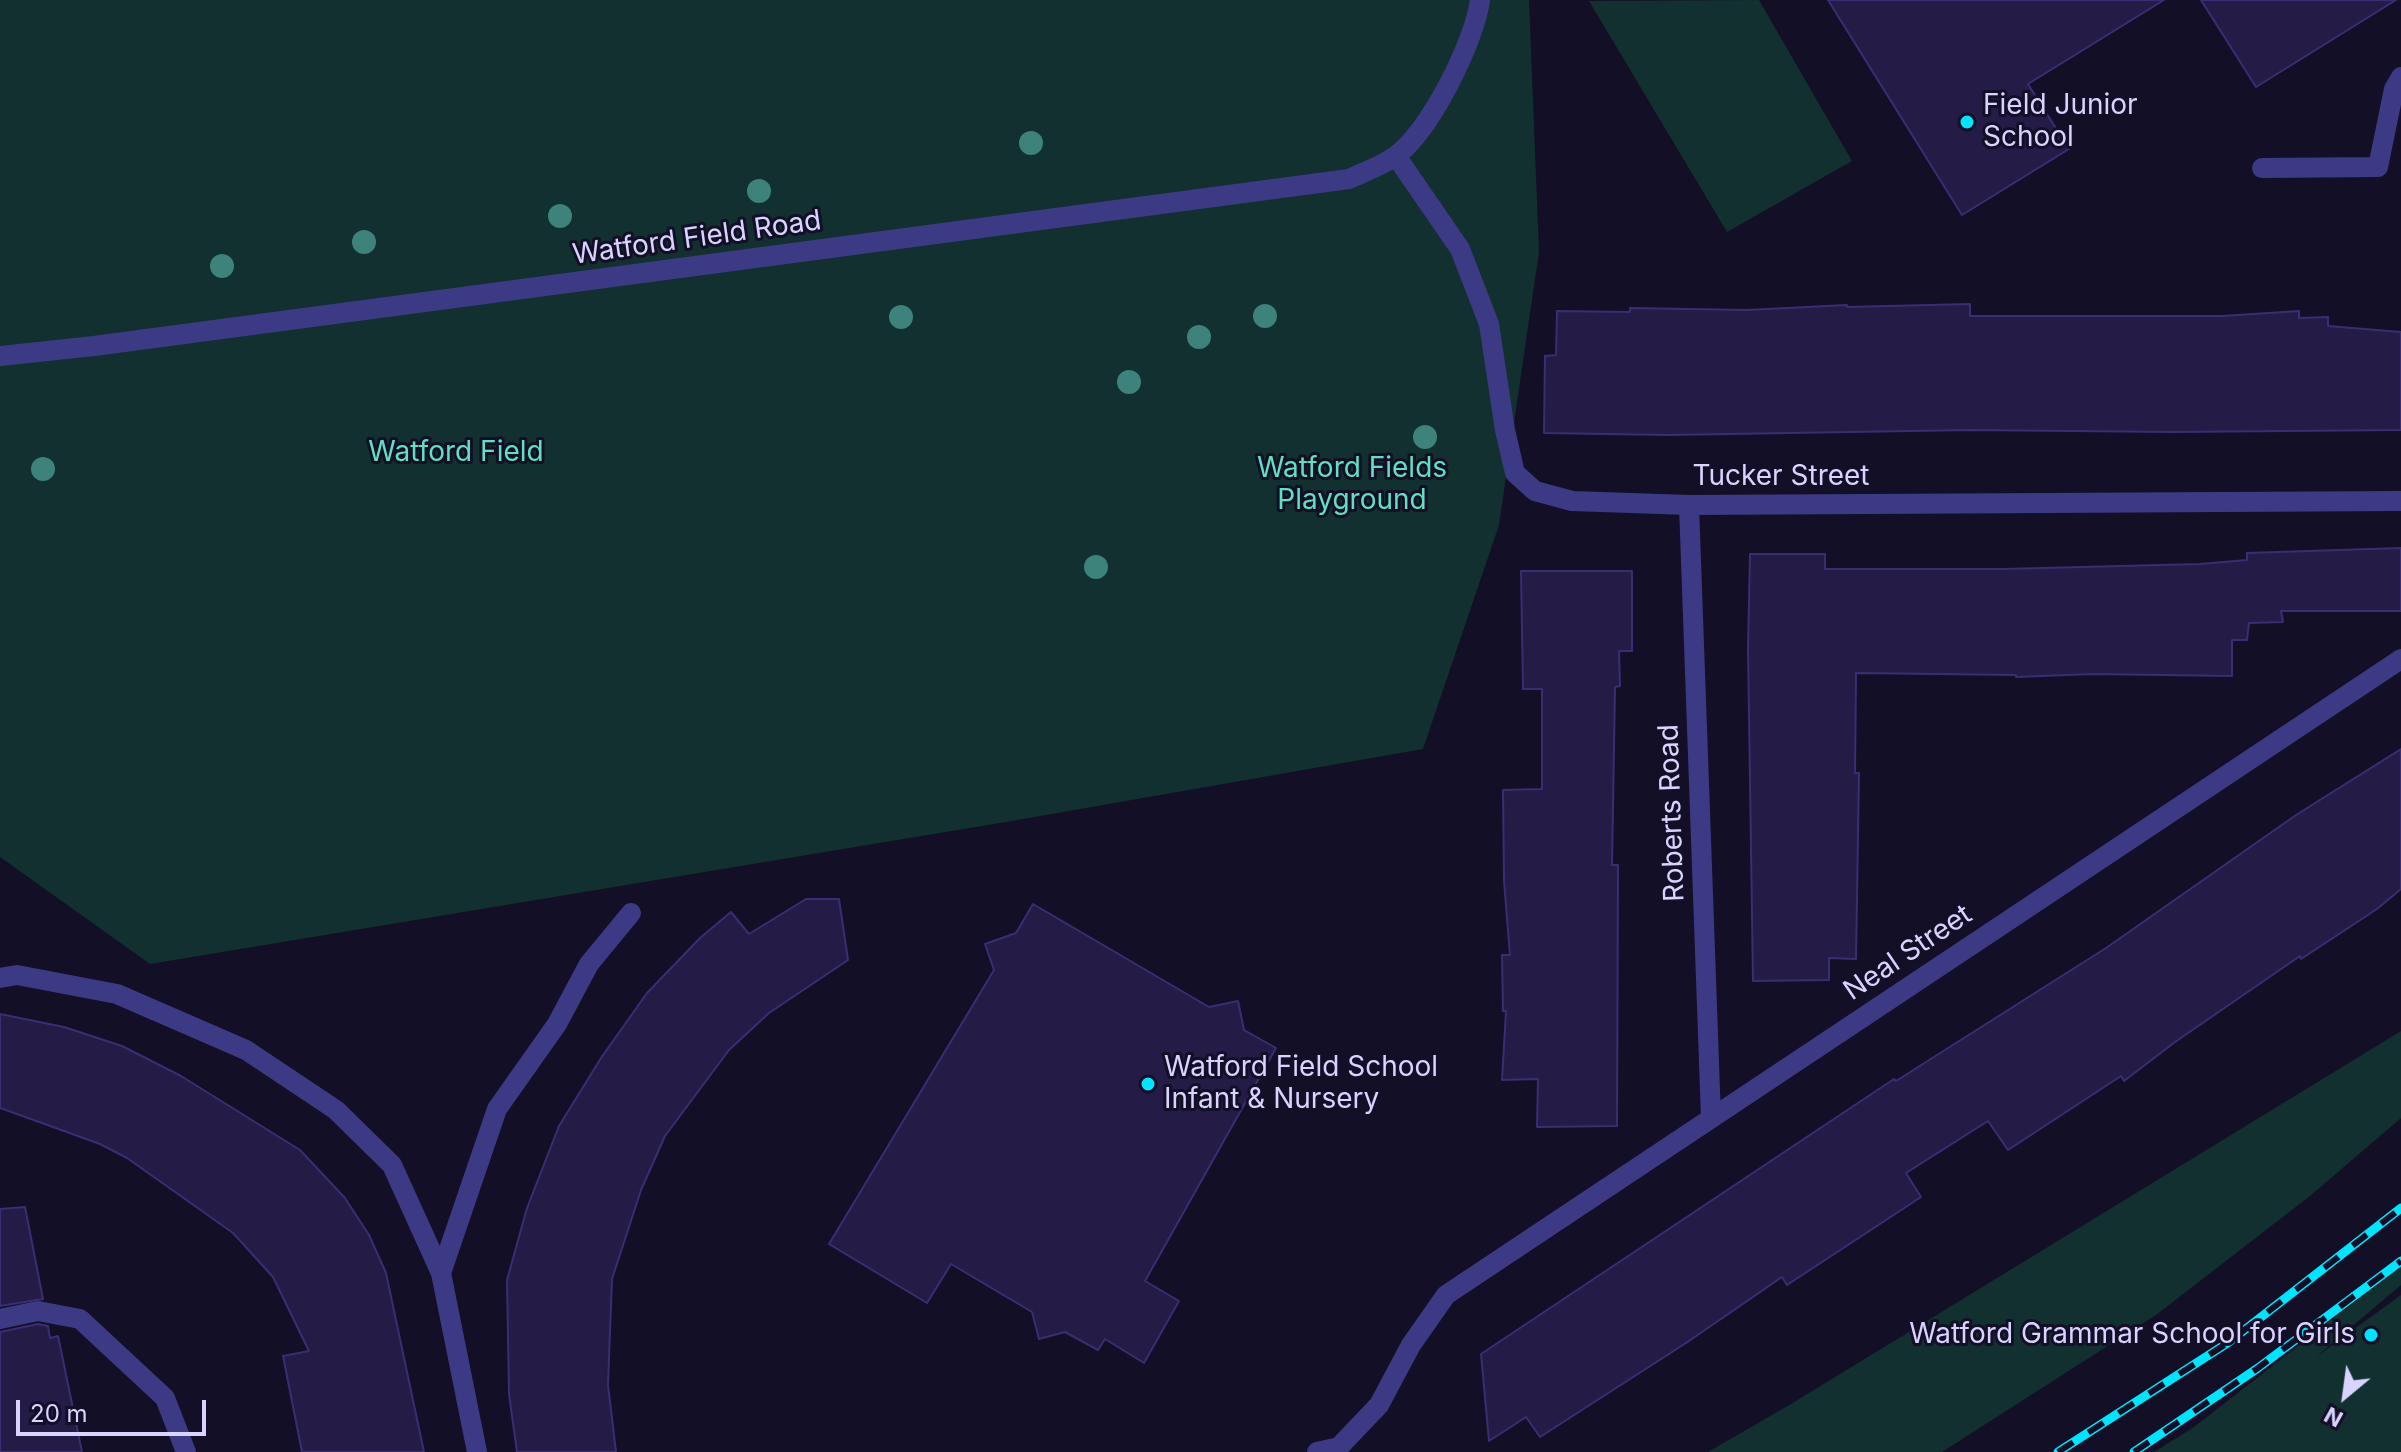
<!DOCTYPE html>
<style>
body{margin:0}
#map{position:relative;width:2401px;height:1452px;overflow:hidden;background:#130f26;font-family:Inter,sans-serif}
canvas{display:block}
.north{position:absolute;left:2305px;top:1356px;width:80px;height:80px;-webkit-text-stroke:6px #130f26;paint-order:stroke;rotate:209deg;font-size:22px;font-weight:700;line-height:32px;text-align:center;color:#d9d4ff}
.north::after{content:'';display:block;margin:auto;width:28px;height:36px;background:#d9d4ff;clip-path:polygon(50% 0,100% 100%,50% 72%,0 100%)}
.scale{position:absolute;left:16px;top:1400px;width:190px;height:36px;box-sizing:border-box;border:4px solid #d9d4ff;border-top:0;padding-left:10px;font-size:24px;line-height:28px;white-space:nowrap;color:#d9d4ff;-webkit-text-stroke:6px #130f26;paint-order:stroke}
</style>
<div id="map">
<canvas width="2401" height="1452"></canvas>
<div class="north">N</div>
<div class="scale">20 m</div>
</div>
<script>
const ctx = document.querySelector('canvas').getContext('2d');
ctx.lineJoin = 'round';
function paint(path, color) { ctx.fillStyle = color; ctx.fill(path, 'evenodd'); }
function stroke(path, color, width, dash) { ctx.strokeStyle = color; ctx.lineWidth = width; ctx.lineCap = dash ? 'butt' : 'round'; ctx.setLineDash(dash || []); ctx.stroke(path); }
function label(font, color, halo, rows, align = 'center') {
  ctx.font = font + ' Inter,sans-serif'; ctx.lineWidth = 6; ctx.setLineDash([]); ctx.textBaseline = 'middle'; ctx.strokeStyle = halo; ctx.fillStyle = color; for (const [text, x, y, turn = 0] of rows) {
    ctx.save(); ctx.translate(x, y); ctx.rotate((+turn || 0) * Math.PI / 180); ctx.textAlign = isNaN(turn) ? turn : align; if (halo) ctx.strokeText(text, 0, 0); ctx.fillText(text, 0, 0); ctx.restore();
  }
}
paint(new Path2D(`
 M0,0H1529L1539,252L1499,525L1423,749L1006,822L150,964L0,857Z
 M1759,0L1852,161L1727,232L1589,1Z
 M2401,1031V1118L2310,1196L2156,1315L1942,1452H1708L1791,1404Z
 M2401,1266V1285L2316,1357L2401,1295V1452H2154L2194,1427Z`), '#12302f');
const building = new Path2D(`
 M1828,0H2164L2028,84L2069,149L1962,215Z
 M2201,0H2396L2256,87Z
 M1970,304V316H2222L2299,311V318L2328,317V326L2401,332V430L2172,432L1971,430L1668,435L1544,433L1545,356L1556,355L1557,311L1630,312V308L1747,310L1847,305V307Z
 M2401,548V611H2281L2283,622L2249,623L2247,640H2232V676L2093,674L2016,677V675L1856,673L1855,773H1859L1856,959L1829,958V980L1753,981L1748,648L1750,554H1825V569H2003L2200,564L2247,560V553Z
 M1521,571H1632V651H1619L1620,686L1615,687L1612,865H1618L1617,1126L1537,1127L1538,1079L1502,1080L1506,1011H1503L1502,955H1510L1504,881L1503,790L1542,789V689H1523Z
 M2401,749V889L2377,909L2301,959L2300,956L2175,1042L2124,1081L2121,1076L2008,1150L1988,1121L1906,1173L1921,1197L1787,1285L1782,1277L1686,1343L1540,1437L1526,1417L1489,1441L1481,1354L1894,1079L1896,1081L2106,948L2296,815Z
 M806,899H839L848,960L769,1013L729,1050L665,1136L641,1190L612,1279L608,1385L616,1452H517L509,1394L507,1280L527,1208L559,1126L601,1058L647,993L700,938L731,912L749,934Z
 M1033,904L1209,1007L1238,1001L1244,1030L1276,1048L1145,1281L1179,1301L1144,1363L1105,1339L1098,1350L1065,1332L1039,1339L1032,1312L951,1264L927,1303L829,1244L994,970L985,944L1016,933Z
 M0,1014L64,1027L122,1046L181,1076L300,1150L345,1198L369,1235L386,1273L424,1452H302L283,1356L309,1351L273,1277L233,1233L127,1158L100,1144L0,1108Z
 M25,1207L43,1299L0,1306V1209Z
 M38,1324L48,1326L50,1338L58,1336L82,1452H0V1332Z`);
paint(building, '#241b47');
stroke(building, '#3b2d73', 2);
stroke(new Path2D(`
 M1396,156L1460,249L1489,324L1505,430L1515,473L1535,491L1572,501L1689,505L2401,501
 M2262,168L2378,167L2394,89L2401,77
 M0,356L94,346L1349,179C1364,172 1381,166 1394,157C1429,134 1475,41 1480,0
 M1689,505L1711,1118
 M0,978L17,975L117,994L246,1050L336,1110L392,1165L441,1273L477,1452
 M441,1273L497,1109L557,1024L589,964L631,913
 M0,1319L38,1311L80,1319L165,1398L186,1452
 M1317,1452L1339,1447L1379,1405L1411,1345L1446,1295L2401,659`), '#3d3a85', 20);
const rail = new Path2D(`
 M2058,1452L2229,1342L2401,1208
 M2134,1452L2258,1368L2401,1261`);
stroke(rail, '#00e5ff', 9);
stroke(rail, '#130f26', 6, [18]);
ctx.fillStyle = '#3d827b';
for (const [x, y] of [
 [1031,143],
 [759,191],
 [560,216],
 [364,242],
 [222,266],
 [1265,316],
 [901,317],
 [1199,337],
 [1129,382],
 [1425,437],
 [43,469],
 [1096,567]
]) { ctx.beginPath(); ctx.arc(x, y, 12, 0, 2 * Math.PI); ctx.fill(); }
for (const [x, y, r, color] of [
 [1967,122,8,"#00e5ff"],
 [1148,1084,8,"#00e5ff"],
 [2371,1335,8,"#00e5ff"]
]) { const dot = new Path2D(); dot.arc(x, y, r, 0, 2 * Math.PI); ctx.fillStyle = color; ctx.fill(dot); stroke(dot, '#130f26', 3); }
label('28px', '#d9d4ff', '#130f26', [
 ["Field Junior",1983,106],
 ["School",1983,138],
 ["Watford Field School",1164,1068],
 ["Infant & Nursery",1164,1100],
 ["Watford Grammar School for Girls",2355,1335,"right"]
], 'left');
label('28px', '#d9d4ff', '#130f26', [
 ["Watford Field Road",697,238,-8],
 ["Tucker Street",1781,477],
 ["Roberts Road",1672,813,-92],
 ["Neal Street",1908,953,-34]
]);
label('28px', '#5fe0c0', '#130f26', [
 ["Watford Field",456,453],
 ["Watford Fields",1352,469],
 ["Playground",1352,501]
]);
</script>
